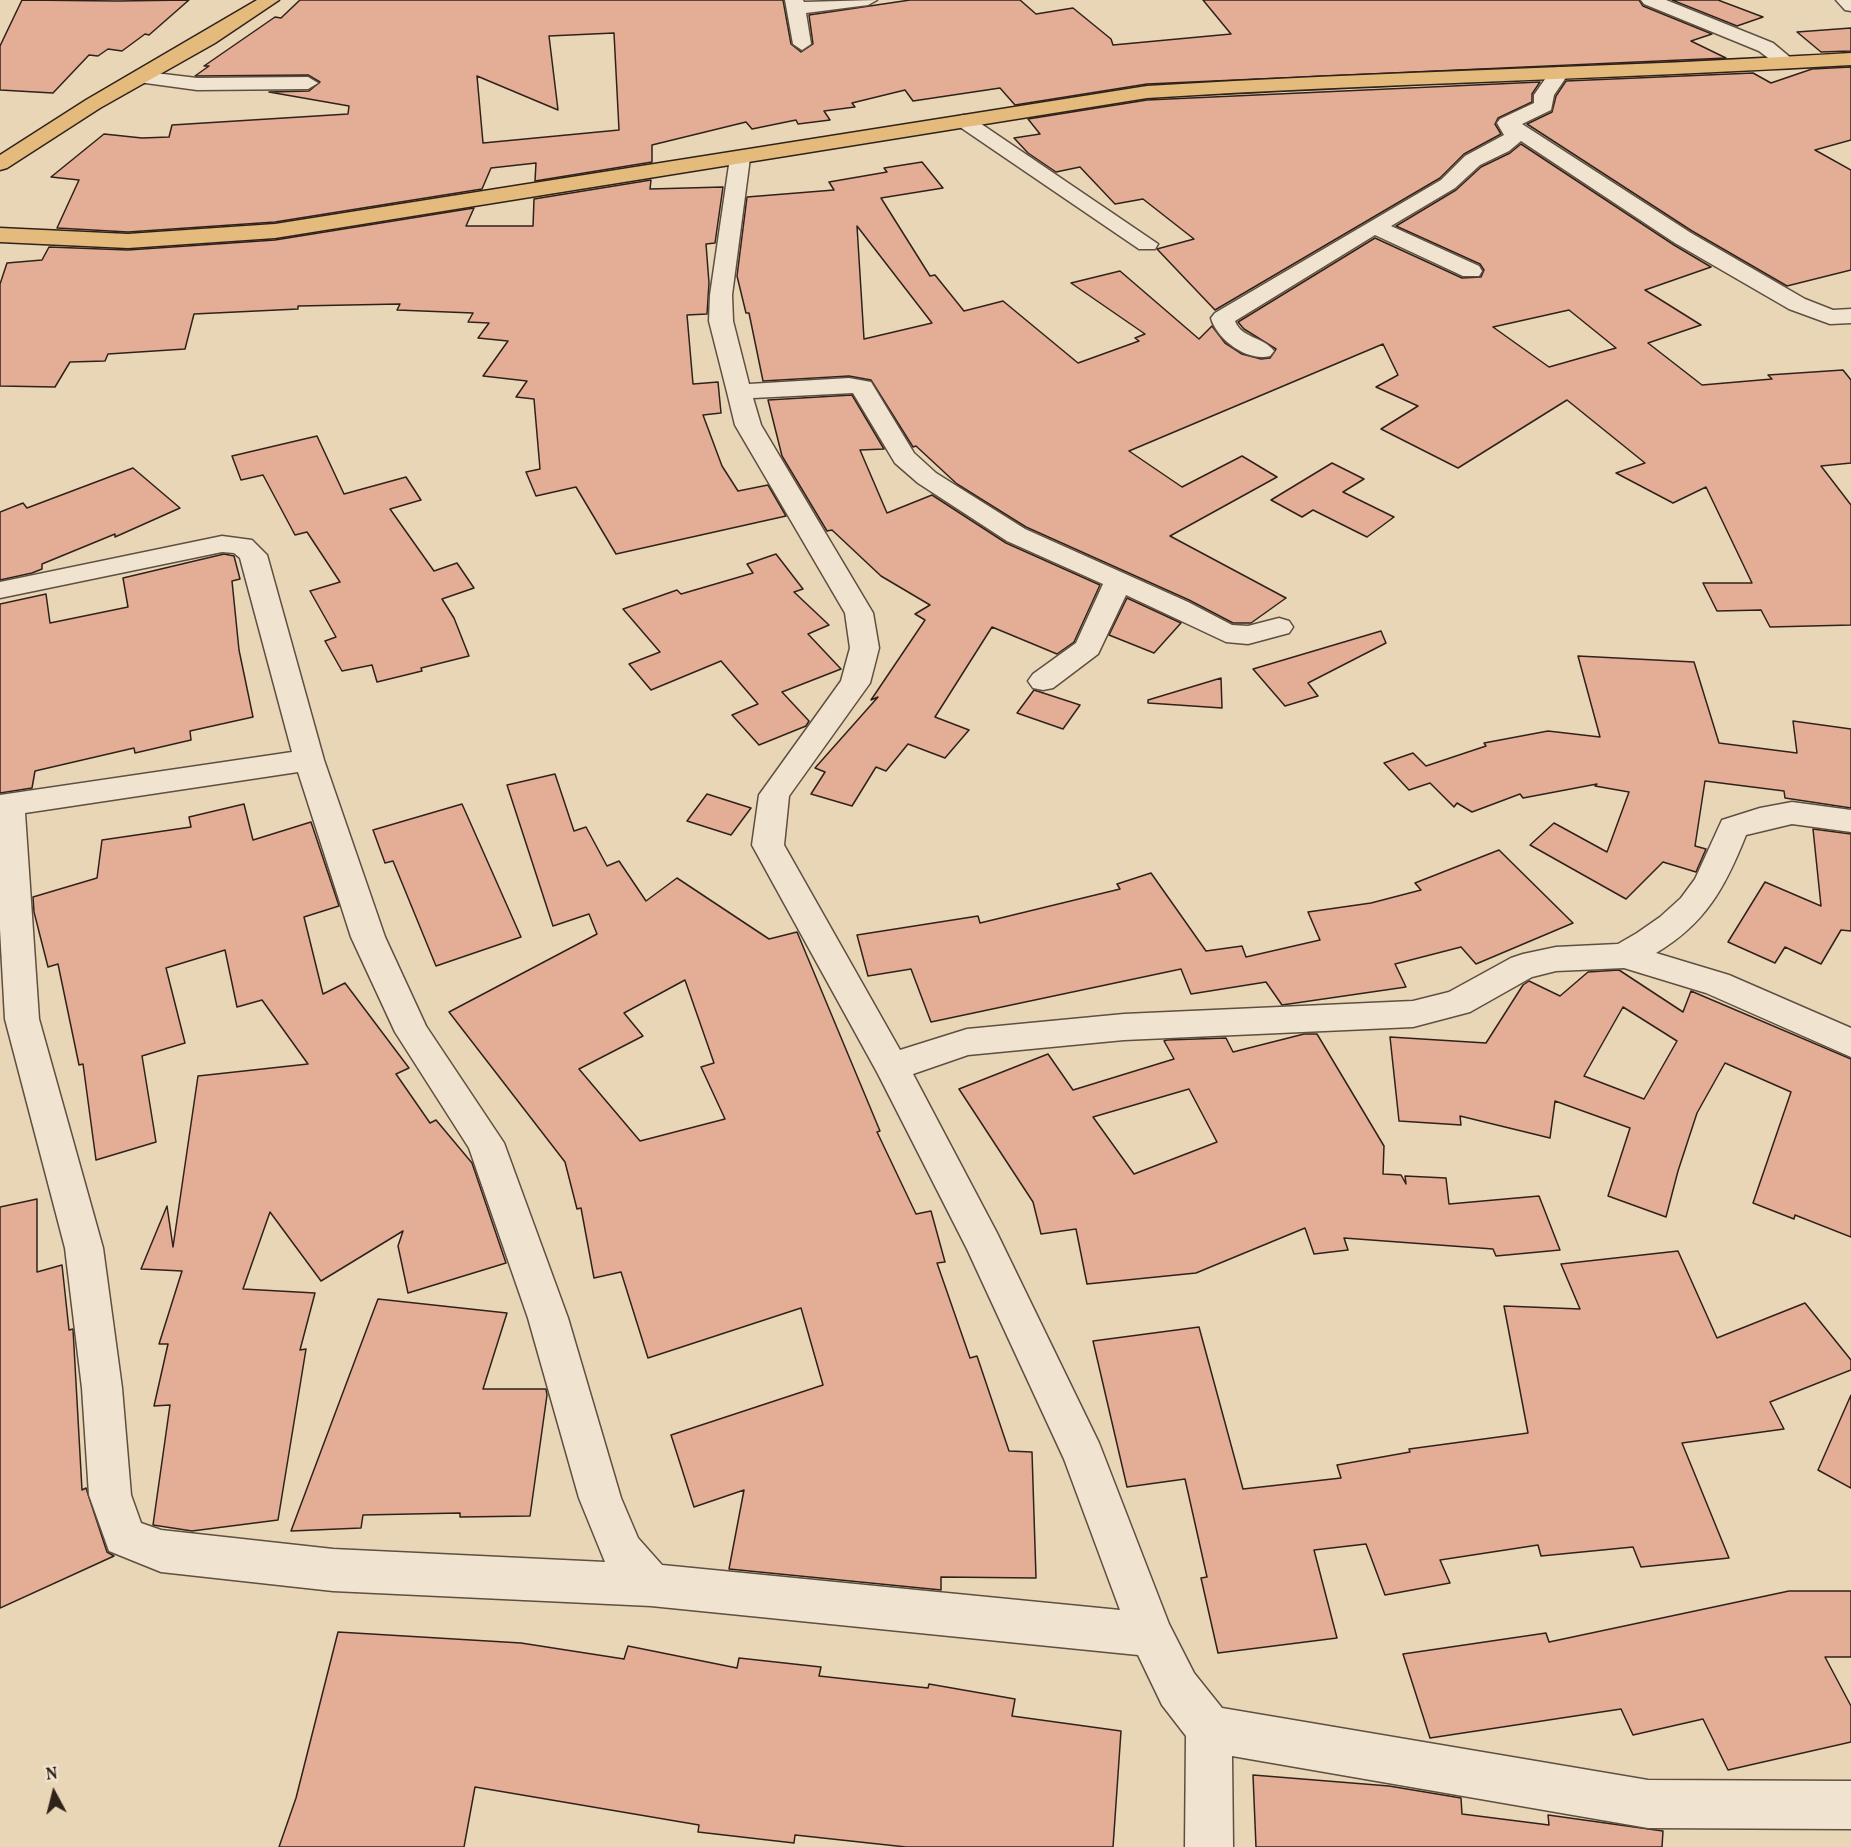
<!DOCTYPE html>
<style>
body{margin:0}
#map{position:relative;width:1851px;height:1847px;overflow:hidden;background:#e8d6b7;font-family:Vollkorn,serif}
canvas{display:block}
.north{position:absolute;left:24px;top:1763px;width:60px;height:60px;-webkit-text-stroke:4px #f0e4d0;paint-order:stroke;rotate:353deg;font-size:16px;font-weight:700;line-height:24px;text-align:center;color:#30221a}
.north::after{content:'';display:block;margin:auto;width:21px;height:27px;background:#30221a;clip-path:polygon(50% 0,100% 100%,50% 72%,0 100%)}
</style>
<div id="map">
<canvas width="1851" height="1847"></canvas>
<div class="north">N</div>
</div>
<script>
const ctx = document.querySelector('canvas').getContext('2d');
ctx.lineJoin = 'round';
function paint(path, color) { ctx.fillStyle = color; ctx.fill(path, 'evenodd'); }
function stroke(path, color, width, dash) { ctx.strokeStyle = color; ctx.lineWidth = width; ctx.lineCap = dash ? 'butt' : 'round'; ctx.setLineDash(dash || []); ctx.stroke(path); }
const building = new Path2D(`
 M22,0L118,1L189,0L149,35L145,34L122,51L108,49L98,56L89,55L53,93L0,90V46Z
 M300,0H783L791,44L801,52L813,44L809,15L910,0H1020L1036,14L1073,8L1111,39L1113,45L1231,34L1203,0H1639L1643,6L1712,34L1691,41L1726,58L1147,84L1015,105L1000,88L913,101L905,90L852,103L855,107L824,111L830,120L798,124L796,120L752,129L746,122L652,145V162L535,181L536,163L491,168L482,189L275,222L128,232L57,228L79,180L51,177L104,134L142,138L169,137L172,125L348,114L349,106L269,92L309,91L320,82L308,75L195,76L209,66H204L275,17L281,18ZM614,33L619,130L483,143L477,76L558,110L549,36Z
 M1672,0H1718L1763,17L1737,26Z
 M1851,28V51L1821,52L1797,32Z
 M1851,67V140L1815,150L1851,170V270L1787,286L1692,231L1527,124L1552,112L1556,96L1566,81L1753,73L1771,83L1812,69Z
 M1540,82L1532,94V102L1498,118L1495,124L1501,134L1464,154L1440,178L1215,310L1157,249L1194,239L1143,199L1115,204L1080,167L1056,172L1028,153L1014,138L1040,134L1028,119L1147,100Z
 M1521,144L1674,245L1711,267L1645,290L1701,325L1648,343L1702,385L1772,379L1768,375L1843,370L1851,380V463L1821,466L1851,505V625L1770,627L1761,610L1717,611L1703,583H1752L1706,487L1673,503L1616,473L1645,463L1567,400L1458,468L1381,429L1418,406L1376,387L1398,375L1383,344L1129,451L1182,487L1242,456L1277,477L1170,536L1286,598L1251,623H1233L1189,600L1026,527L957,484L916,446L913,447L871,380L849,376L763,381L749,313H746L737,276L747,197L834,190L829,182L887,172L884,168L922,162L943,188L881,198L930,276L935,275L964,311L1003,301L1078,363L1139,341L1135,338L1145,334L1071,283L1120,271L1199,339L1212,326L1225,343L1242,354L1261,359L1270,358L1276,349L1244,329L1238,322L1375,238L1462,278L1481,277L1484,270L1480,264L1396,226L1456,190L1481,167L1510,153ZM857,226L932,323L864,339ZM1569,310L1616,348L1549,367L1493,327Z
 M651,180L650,189L723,187L715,243L706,244L709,283L707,314L687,315L693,384L718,382L721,413L703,415L722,466L738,491L768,485L786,516L616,554L576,487L536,496L526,472L540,469L534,399L516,397L527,381L483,376L508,341L478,338L489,323L468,322L473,313L397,310L400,304L298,306V309L194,314L185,349L108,354L105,361L70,362L55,387L0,386V284L7,263L42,260L49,247L128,250L275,240L474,208L466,226H533L534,199Z
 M852,395L884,449L860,450L887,513L932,495L1006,543L1100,585L1074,642L1057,654L992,627L935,717L969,730L945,758L908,744L886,771L876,767L852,806L811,794L825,772L815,768L878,697L871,700L925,620L915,614L930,605L881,576L832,530L827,531L782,456L768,400Z
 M317,436L344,494L406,477L421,500L390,509L434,571L457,563L474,588L442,599L454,618L469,656L421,668L422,671L377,682L372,665L342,671L325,641L336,637L310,591L340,582L307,532L295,535L263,475L241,480L232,456Z
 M1332,463L1364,479L1343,492L1394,517L1367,537L1313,510L1302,517L1271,500Z
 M133,468L180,508L115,537V534L42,564V569L32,573L0,580V512L23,503L27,508Z
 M224,554L234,556L240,579L232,581L239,650L253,717L190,731L191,740L135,753L134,748L35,771L32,788L0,793V604L46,594L50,623L128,607L123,578Z
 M776,554L803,589L794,592L829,625L808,634L841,669L782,692L809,721L806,726L759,745L732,715L758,704L721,661L651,690L629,664L660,652L623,609L677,590L681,594L753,573L747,564Z
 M1127,598L1181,623L1154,653L1109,635Z
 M1381,631L1386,643L1308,683L1318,696L1285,706L1253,669Z
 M1578,656L1694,662L1719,743L1797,753L1793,721L1851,729V808L1785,798L1784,791L1705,781L1695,846L1706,849L1696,872L1663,862L1626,899L1530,845L1554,823L1607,852L1629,792L1595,786L1597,784L1523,798L1520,794L1472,812L1457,803L1454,807L1430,783L1409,790L1384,763L1413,753L1426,766L1486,746L1484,743L1548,731L1600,737Z
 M1221,678L1222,708L1148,703V700Z
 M1034,690L1080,705L1063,729L1017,713Z
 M555,774L574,831L586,827L607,866L619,861L646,901L677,878L769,939L797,932L880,1131L877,1132L916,1214L931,1211L945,1262L937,1263L970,1358L977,1356L1009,1451L1032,1452L1036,1578L941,1577V1590L729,1569L744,1490L694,1507L671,1435L823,1385L801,1308L648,1358L621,1272L594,1278L581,1208L577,1209L565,1162L449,1012L597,934L589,914L553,926L507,785ZM685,980L714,1063L701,1067L725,1119L640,1141L579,1069L643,1036L624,1013Z
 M707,794L751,808L731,835L687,821Z
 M244,804L253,840L311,822L339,906L304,917L323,994L345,983L409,1068L396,1074L430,1123L436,1120L472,1163L506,1263L408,1293L398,1246L403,1231L321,1281L270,1212L243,1289L315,1293L300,1350L306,1349L278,1520L192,1531L153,1525L170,1405L154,1406L168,1344H159L182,1271L141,1269L167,1206L173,1247L198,1076L308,1064L262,1000L237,1007L225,950L166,968L185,1043L142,1056L156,1142L96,1160L83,1064L79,1065L58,964L48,967L34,912L33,897L97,878L102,840L191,827L189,817Z
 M462,804L521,937L436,966L393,861L385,863L373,830Z
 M1813,829L1851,834V931L1841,930L1821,964L1785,947L1775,963L1728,942L1765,882L1821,906Z
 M1499,850L1573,923L1476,964L1461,947L1395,964L1406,987L1282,1005L1266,982L1191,994L1181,969L931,1022L911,969L868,976L857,935L978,916L980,923L1120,889L1117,884L1151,873L1206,951L1242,946L1246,957L1320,940L1308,912L1371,903L1421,890L1415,883Z
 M1619,970L1683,1012L1691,991L1851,1059V1237L1795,1215L1794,1219L1753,1203L1791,1092L1725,1063L1697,1113L1678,1171L1666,1217L1608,1196L1630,1128L1555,1101L1550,1138L1460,1116L1461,1125L1399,1121L1390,1037L1486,1043L1523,985L1529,981L1560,996L1588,972ZM1623,1007L1677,1041L1644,1099L1584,1076Z
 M1304,1034H1317L1384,1146L1383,1174L1401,1175L1406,1184L1405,1176L1446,1178L1449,1204L1539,1196L1560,1250L1496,1256L1493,1249L1344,1238L1348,1250L1314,1254L1305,1228L1196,1273L1087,1284L1076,1229L1041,1234L1033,1202L959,1089L1048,1054L1073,1090L1174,1059L1164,1041L1167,1040L1226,1038L1233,1052ZM1189,1089L1217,1142L1134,1174L1093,1117Z
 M37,1199V1272L62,1265L69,1330L73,1329L82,1490L86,1488L107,1552L114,1556L0,1608V1207Z
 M1678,1251L1717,1338L1805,1303L1851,1360V1370L1770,1402L1784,1429L1682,1443L1729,1558L1641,1567L1633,1547L1541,1556L1538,1545L1440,1560L1450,1583L1385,1595L1366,1544L1314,1550L1337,1638L1218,1653L1201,1578L1207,1577L1185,1479L1127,1487L1093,1341L1199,1327L1243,1489L1341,1478L1337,1465L1410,1452L1409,1449L1528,1433L1504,1306L1580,1309L1561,1264Z
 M378,1299L507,1313L483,1389H546L547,1395L530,1516L460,1517V1513L363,1515L361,1528L291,1531Z
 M1851,1395V1488L1818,1470Z
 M1789,1591H1851V1657H1825L1851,1706V1742L1728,1770L1703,1719L1633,1735L1621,1709L1430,1738L1403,1654L1546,1633L1549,1642Z
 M338,1632L521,1643L624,1659L628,1646L737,1668L739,1658L821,1667L819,1676L928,1688L929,1684L1015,1699L1012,1716L1121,1731L1113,1847H906L795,1835L794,1843L698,1832L699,1825L475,1787L464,1847H279L296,1798Z
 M1253,1775L1389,1786L1461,1798L1462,1814L1549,1825L1548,1815L1663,1831L1662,1847H1256Z`);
paint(building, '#e4ad96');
stroke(building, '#30221a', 1.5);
const minor = new Path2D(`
 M785,0H803L804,2L877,0L868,5L806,13L811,44L802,50L793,44Z
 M1641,0H1666L1773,43L1797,63L1794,67H1780L1759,51L1644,4Z
 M1836,0H1851V11L1845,10Z
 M1559,67L1569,73L1554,95L1551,110L1522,124L1691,233L1805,299L1833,310L1851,309V323L1830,324L1789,309L1675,243L1521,141L1509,151L1480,165L1455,188L1391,226L1479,266L1482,271L1479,276H1463L1375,235L1235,321C1241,338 1264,337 1274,351L1270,356C1248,362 1217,340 1211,318L1215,313L1441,180L1465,156L1504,135L1497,123L1500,119L1534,103V95L1552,69Z
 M138,71L197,78L308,77L318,83L308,89L197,90L131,81L128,77Z
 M964,115L971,117L1158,244L1155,249H1139L957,125L954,121L957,117Z
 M740,152L747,154L750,158L732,295L733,321L749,384L849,378L871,382L914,453L936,473L1025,529L1188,602L1232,625L1248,626L1279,618L1289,621L1293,627L1289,633L1248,644L1226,642L1126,595L1098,654L1053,688L1043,690L1033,688L1028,681L1033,674L1076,643L1103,584L1007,541L918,483L895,463L853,393L753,398L761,425L873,613L879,648L870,683L789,796L784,845L900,1050L967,1029L1124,1014L1413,1001L1449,992L1511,958L1523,954L1556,947L1618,944L1637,933L1660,917L1681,898L1695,879L1722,820L1760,808L1792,802L1851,810V832L1792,824L1746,835C1725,888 1705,924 1656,953L1729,975L1851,1028V1057L1706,993L1624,968L1556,971L1532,977L1470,1012L1413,1027L1124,1040L968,1055L913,1074L997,1233L1099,1443L1169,1624L1194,1673L1222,1708L1648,1780L1851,1781V1829L1648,1828L1232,1756L1233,1847H1185L1186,1736L1162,1705L1138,1655L651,1606L333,1591L161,1572L109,1551L89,1495L82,1388L65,1248L5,1019L0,929V795L292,752L240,558L234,553L222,552L0,598V582L222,536L252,540L267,555L324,760L385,937L426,1026L504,1143L568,1318L621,1498L638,1538L662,1565L1120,1610L1064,1459L967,1249L878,1074L752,845L759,795L841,681L850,648L845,613L735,425L727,392L709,321L710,295L730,158L733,154ZM298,772L351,937L395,1032L469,1148L528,1318L579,1498L605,1562L333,1549L161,1530L141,1523L131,1495L122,1388L103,1248L39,1019L25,813Z`);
const major = new Path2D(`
 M257,0H279L215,43L100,108L7,168L0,170V155L86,100Z
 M1851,53V65C1616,79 1381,83 1147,98L275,238L128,248L0,242V228L128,234L275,224L1147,86C1381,71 1616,68 1851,53Z`);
stroke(minor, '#5e4f41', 3);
stroke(major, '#30221a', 3);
paint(minor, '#f0e4d0');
paint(major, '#e4bb7c');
</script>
